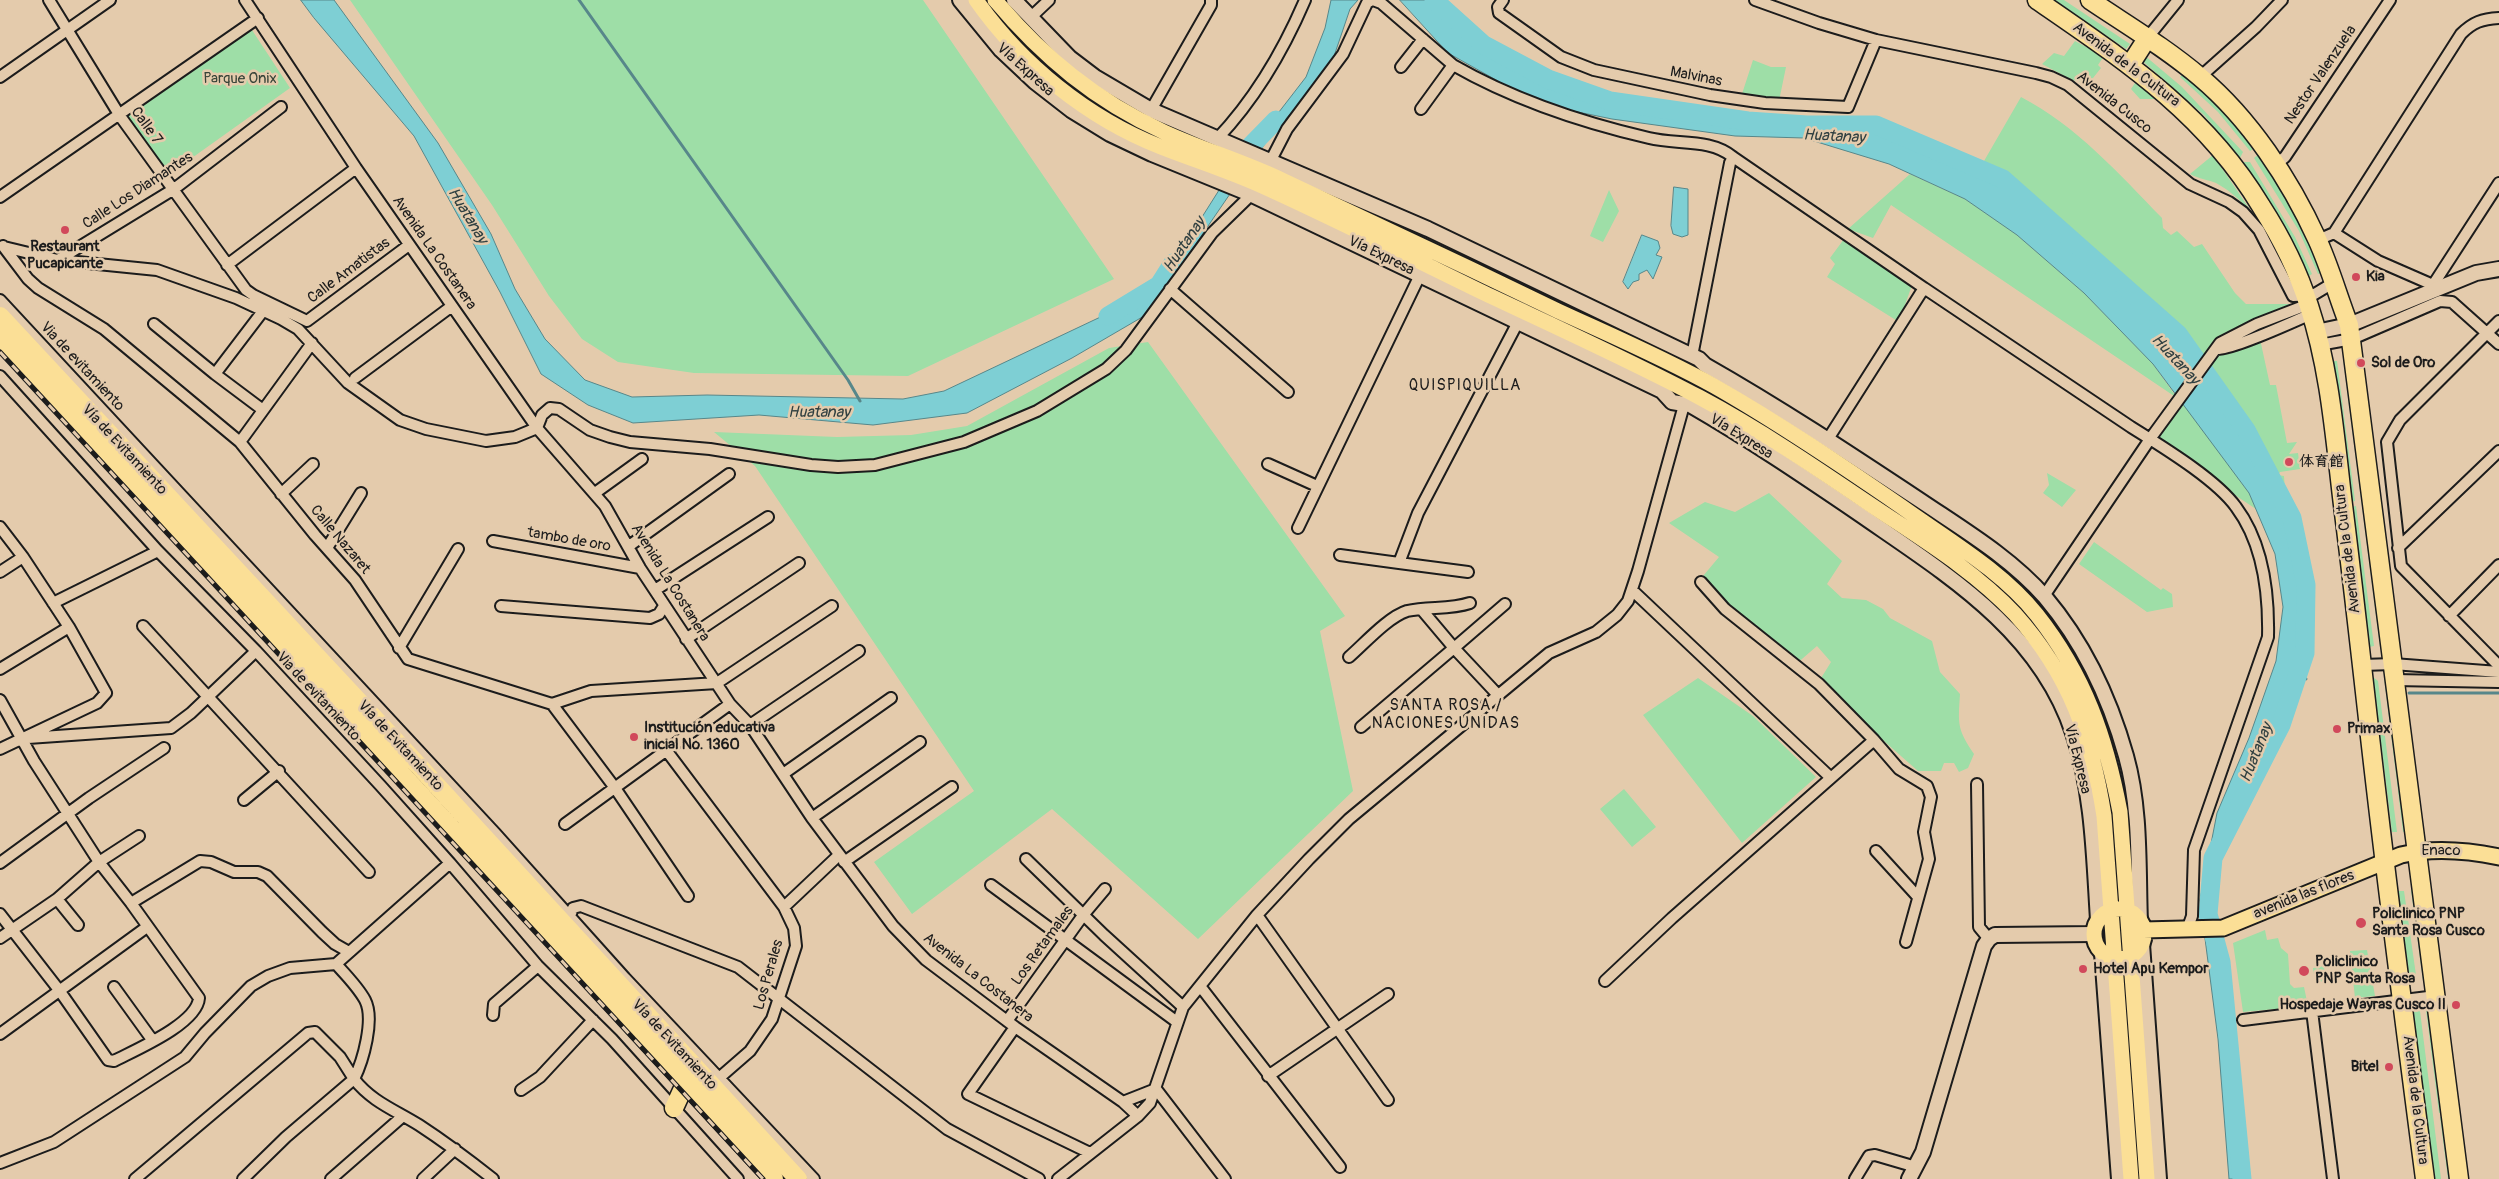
<!DOCTYPE html>
<meta charset="utf-8">
<style>
body{margin:0}
canvas{display:block;background:#e4cbac}
</style>
<canvas width="2499" height="1179"></canvas>
<script>
const ctx = document.querySelector('canvas').getContext('2d');
ctx.lineJoin = 'round';
function paint(path, color) { ctx.fillStyle = color; ctx.fill(path, 'evenodd'); }
function stroke(path, color, width, dash) { ctx.strokeStyle = color; ctx.lineWidth = width; ctx.lineCap = dash ? 'butt' : 'round'; ctx.setLineDash(dash || []); ctx.stroke(path); }
function label(font, color, halo, rows, align = 'center') {
  ctx.font = font + ' Pangolin,"LXGW WenKai TC",sans-serif'; ctx.lineWidth = 5; ctx.setLineDash([]); ctx.textBaseline = 'middle'; ctx.strokeStyle = halo; ctx.fillStyle = color; for (const [text, x, y, turn = 0] of rows) {
    ctx.save(); ctx.translate(x, y); ctx.rotate((+turn || 0) * Math.PI / 180); ctx.textAlign = isNaN(turn) ? turn : align; if (halo) ctx.strokeText(text, 0, 0); ctx.fillText(text, 0, 0); ctx.restore();
  }
}
paint(new Path2D(`
 M350,0H923L1114,279L908,376L694,373L618,362L582,339L549,296L492,205Z
 M2054,0H2064L2130,44L2126,49Z
 M250,27L290,88L168,175L125,117Z
 M2075,41L2104,56L2098,65L2101,68L2089,83L2072,80L2042,64L2054,53L2064,56Z
 M2144,55L2182,87L2243,152L2240,158L2204,115L2139,58Z
 M1753,60L1771,67H1786L1779,101L1741,97Z
 M2185,72L2222,108L2255,148L2250,151L2218,112L2180,77Z
 M2137,80L2161,99H2140L2131,89Z
 M2021,97C2077,126 2119,174 2162,218L2163,228L2171,235L2177,231L2194,247L2202,244L2235,293L2246,304H2289L2296,322L2260,339L2270,385H2276L2287,443L2297,442L2289,454L2298,453L2300,469L2280,472L2278,475L2284,476L2286,507L2246,430L2176,331L1984,161Z
 M2259,154L2305,228L2324,272L2318,274L2299,231L2254,158Z
 M2213,155L2253,214C2242,202 2231,191 2216,183C2209,180 2199,179 2190,174Z
 M2243,162H2250L2295,237L2312,274L2306,278C2290,236 2268,199 2243,162Z
 M1910,174L1965,199L2017,235L2084,293L2153,364L2177,398L2150,431L2174,396L1891,205L1873,238L1848,229Z
 M1609,190L1619,211L1603,242L1590,236Z
 M1844,239L1912,285L1899,322L1827,277L1835,264L1830,258Z
 M1148,342L1345,616L1320,631L1353,791L1198,939L1052,809L912,914L874,862L974,791L755,466L714,432L837,437L911,435L967,426L1109,348Z
 M2348,353L2387,645L2380,646L2343,358Z
 M2333,361H2337L2355,501L2351,502Z
 M2183,401L2249,493L2256,509L2150,439Z
 M2047,473L2076,490L2062,507L2043,493L2049,485Z
 M1769,493L1842,561L1827,584L1842,598L1866,600L1883,609L1890,618L1932,641L1940,672L1960,694C1958,724 1957,729 1974,754L1968,768L1959,772L1954,763H1944L1941,771H1918L1818,683L1831,662L1817,646L1795,665L1698,582L1719,557L1669,523L1705,502L1735,512Z
 M2356,506L2374,646L2369,647L2351,507Z
 M2094,542L2161,590L2163,588L2172,594L2173,607L2147,612L2079,564Z
 M2391,676L2409,831L2403,832L2384,677Z
 M2373,677L2378,681L2397,832H2392Z
 M1698,678L1753,716L1816,777L1742,843L1643,715Z
 M1624,789L1656,827L1632,847L1600,809Z
 M2417,889L2430,980L2423,981L2411,890Z
 M2398,891H2404L2417,982L2410,983Z
 M2265,930L2267,940L2278,938L2281,948L2288,954L2290,984L2294,988L2304,987L2308,1006L2243,1012L2233,943Z
 M2367,950L2375,996L2355,998L2350,951Z
 M2324,966L2326,981L2315,982L2313,968Z
 M2434,1009L2446,1112L2439,1113L2426,1010Z
 M2420,1011L2441,1179H2434L2413,1012Z
 M2447,1116L2454,1179H2448L2440,1117Z`), '#9edea7');
const water = new Path2D(`
 M301,0H334L438,143L491,234L515,289L545,339L585,380L632,397L707,395L903,399L944,391L1130,303L1159,285L1221,187L1306,77L1325,28L1331,0H1358L1350,9L1331,65L1260,150L1180,267L1144,316L1072,358L967,413L873,425L759,415L633,423L588,405L541,374L500,292L414,136L314,18Z
 M1400,0H1434L1484,45L1548,79L1610,101L1748,121L1807,125H1876L2003,179L2178,334L2246,430L2292,518L2306,585L2305,653L2281,725L2213,858L2208,914L2221,962L2242,1179H2229L2218,1039L2200,900L2217,813L2249,738L2276,661L2283,607L2275,554L2249,493L2153,364L2084,293L2017,235L1965,199L1889,164L1804,138L1735,136L1612,119L1539,104L1448,53Z
 M1674,187L1688,189V235L1682,237L1673,234L1671,226Z
 M1642,235L1658,241L1660,248L1656,255L1662,257L1653,279L1647,270L1639,274V280L1633,282L1628,289L1623,282Z`);
paint(water, '#7ecfd4');
stroke(water, '#57878a', 1);
stroke(new Path2D(`
 M579,0L848,380L860,401
 M2294,678L2306,679
 M2409,693H2499`), '#57878a', 3);
stroke(new Path2D(`
 M1434,0L1484,45L1548,79L1610,101L1748,121L1807,125H1876L2003,179L2178,334L2246,430L2292,518L2306,585L2305,653L2281,725L2213,858L2208,914L2221,962L2242,1179
 M1234,163L1276,120
 M1108,316L1159,285L1173,263`), '#7ecfd4', 19);
const street = new Path2D(`
 M49,0L120,116L246,290L253,295L307,321L409,245
 M245,0L356,168L537,428L605,506L640,568L730,704L750,725L812,818L893,926L926,960L1015,1027L1123,1102L1138,1116
 M1373,0L1381,3L1453,65L1421,109
 M1503,0L1498,7L1499,13L1561,57L1594,70L1710,95L1765,103L1848,107L1876,40
 M1755,0L1819,23L1876,40L2036,73L2051,77L2068,85L2190,184L2229,202L2243,212L2259,230L2293,296L2313,295L2333,283
 M1030,18L1049,0
 M2148,37L2178,0
 M1453,65C1514,100 1580,122 1649,138C1677,145 1710,138 1733,157
 M1401,67L1423,39
 M0,77L110,0
 M2200,77L2256,27L2282,0
 M1151,110L1211,5V0
 M1217,139C1254,100 1284,49 1305,0
 M1271,160L1287,129L1343,54L1367,3L1372,0
 M2275,165L2285,157L2390,0
 M0,197L258,18
 M2334,233L2378,261L2433,285
 M2318,240L2334,233L2461,34C2473,22 2482,19 2499,18
 M3,246L28,279L38,288L104,329L240,442L315,535L355,580L408,659L552,704L591,691L717,683L832,606
 M4,247L58,260L157,270L236,298L281,319L298,329L348,383L400,420L426,429L486,441L515,437L537,428L542,415L550,408L559,409L590,430L610,437L630,442L710,449L811,465L838,467L875,465L964,442L1037,411L1106,369L1126,350L1212,233L1252,194
 M58,260L174,189L281,107
 M227,265L356,168
 M1170,289L1288,392
 M2436,291L2433,285L2499,183
 M0,300L495,833L625,978L814,1179
 M2499,321L2400,420L2387,442L2401,566L2499,666
 M154,324L215,374L263,410
 M2319,345L2352,339L2440,301L2452,302L2499,344
 M2216,349C2230,351 2295,321 2311,314
 M1692,356L1730,163L1733,157L1924,288
 M215,374L263,311
 M0,376L158,551L256,651L380,785L450,863L538,966L612,1039L738,1179
 M355,378L452,306
 M1828,439L1924,288C1993,334 2062,380 2131,427C2161,446 2216,479 2236,507C2263,543 2269,594 2268,637L2194,850L2192,916L2187,930
 M240,442L312,343
 M1268,464L1317,486
 M595,493L642,459
 M281,494L313,464
 M0,527L23,557
 M1298,528L1420,275
 M493,541L640,568
 M629,546L729,474
 M327,548L361,493
 M2398,548L2499,451
 M1340,555L1399,563
 M0,572L23,557L69,627L106,693L97,703L0,749
 M1468,572L1399,563L1418,513L1518,322
 M1701,582L1725,609L1819,684L1874,740
 M655,590L768,517
 M1632,590L1830,777
 M2044,596L2150,439L2220,343L2257,324L2309,304
 M53,603L158,551
 M501,606L650,618L659,614L664,606
 M1422,610L1454,648L1505,604
 M2449,616L2499,565
 M143,626L369,872
 M686,639L799,563
 M399,648L458,549
 M1349,657C1364,644 1388,617 1407,611C1428,606 1449,610 1470,603
 M2362,665L2393,664L2499,672
 M0,669L69,627
 M2395,680L2499,682
 M0,700L34,761L99,862L131,903L199,998C197,1024 135,1050 114,1061L108,1060L59,990L0,914
 M552,704L615,788L688,896
 M750,725L859,651
 M1361,727L1454,648L1498,695
 M28,738L171,728L191,713L256,651
 M666,750L784,907
 M783,774L891,698
 M1977,784L1979,927L1989,939
 M244,800L279,771
 M812,818L920,742
 M565,824L730,704
 M1876,851L1918,897
 M1026,859L1104,935L1183,1007
 M844,862L952,787
 M0,863L89,798L164,748
 M450,863L336,964C346,975 358,987 365,1000C375,1019 363,1061 354,1079C372,1102 395,1110 419,1125C445,1142 469,1160 493,1179
 M991,885L1177,1022
 M57,899L78,925
 M131,903L200,861L211,862L234,872H258L267,876L322,932L335,944L349,952
 M1257,915L1388,1100
 M570,916L573,908L581,906L738,967L947,1129L1039,1179
 M0,938L57,899L99,862L139,836
 M1605,981L1672,918L1874,740L1899,769L1927,786L1931,797L1924,832L1929,859L1906,942
 M1200,986L1340,1167
 M114,987L153,1041
 M2312,1011L2333,1179
 M493,1015L494,1004L538,966
 M2243,1020L2436,996
 M1007,1021L1084,914L1105,889
 M1015,1027L968,1094L1090,1153
 M0,1034L147,927
 M1268,1076L1388,994
 M719,1078L750,1051L772,1019L796,946L794,928L784,907L839,855
 M521,1090L540,1077L593,1020
 M1123,1102L1156,1089L1225,1179
 M0,1163L54,1142L185,1057L205,1033L251,986L268,976L290,968L336,964
 M135,1179L308,1033L315,1032L340,1057L354,1079L286,1137L243,1179
 M331,1179L403,1116
 M423,1179L455,1149
 M1058,1179L1138,1116L1150,1103L1183,1007L1257,915L1309,859L1349,819L1549,653L1596,632L1617,615L1628,601L1638,571L1684,405
 M1855,1179L1869,1156L1875,1155L1916,1167`);
const secondary = new Path2D(`
 M960,0L1001,50L1035,82L1071,110L1110,134L1152,154L1250,194L1662,391L1672,402L1690,405C1749,439 1805,477 1861,515C1946,574 2039,630 2073,733C2093,792 2094,859 2098,920
 M1014,0L1070,58L1095,77L1151,110L1428,229L1699,359L1705,365C1779,407 1850,454 1921,501C1964,530 2011,558 2045,597C2083,642 2110,699 2126,756C2141,809 2138,868 2140,923
 M2316,332L2349,325L2476,273L2499,269
 M2142,944L2159,1179
 M2102,953L2119,1179
 M1909,1179L1923,1152L1984,946L1989,939L1995,935L2094,934`);
const primary = new Path2D(`
 M976,0C1021,64 1087,118 1161,147C1194,160 1229,171 1262,186C1337,220 1410,257 1484,293C1556,327 1629,360 1699,397C1759,429 1815,467 1871,505C1920,538 1974,570 2015,614C2069,674 2092,738 2104,816L2131,1179
 M995,0C1043,57 1096,101 1164,132C1203,150 1245,162 1284,181C1376,224 1467,267 1558,311C1610,335 1664,358 1714,386C1779,423 1841,465 1902,507C1948,540 2002,571 2037,615C2085,676 2106,738 2120,812L2147,1179
 M2094 934a25 25 0 1 1 50 0a25 25 0 1 1-50 0Z
 M2143,930L2223,928L2401,855C2434,847 2466,850 2499,857`);
const highway = new Path2D(`
 M2037,0C2124,60 2205,113 2261,206C2281,237 2298,271 2309,306C2330,369 2335,439 2343,505C2352,576 2360,648 2368,719C2385,873 2405,1026 2425,1179
 M2090,0C2127,25 2166,48 2200,77C2250,119 2290,180 2317,239C2330,267 2338,297 2349,325L2459,1179
 M2130,65L2148,37
 M0,316L418,765L798,1179
 M0,337L774,1179
 M674,1108L686,1082`);
stroke(street, '#1c1c1c', 14);
stroke(secondary, '#1c1c1c', 18);
stroke(primary, '#1c1c1c', 19);
stroke(highway, '#1c1c1c', 21);
stroke(street, '#e4cbac', 10);
stroke(secondary, '#e4cbac', 14);
stroke(primary, '#fbdf96', 15);
stroke(highway, '#fbdf96', 18);
const rail = new Path2D(`
 M0,352L763,1179`);
stroke(rail, '#1c1c1c', 5);
stroke(rail, '#e4cbac', 3, [9]);
for (const [x, y, r, color] of [
 [65,230,5,"#d1495b"],
 [2356,277,5,"#d1495b"],
 [2361,363,5,"#d1495b"],
 [2289,462,5,"#d1495b"],
 [2337,729,5,"#d1495b"],
 [634,737,5,"#d1495b"],
 [2361,923,6,"#d1495b"],
 [2083,969,5,"#d1495b"],
 [2304,971,6,"#d1495b"],
 [2456,1005,5,"#d1495b"],
 [2389,1067,5,"#d1495b"]
]) { const dot = new Path2D(); dot.arc(x, y, r, 0, 2 * Math.PI); ctx.fillStyle = color; ctx.fill(dot); stroke(dot, '#e4cbac', 2); }
label('15px', '#1c1c1c', '#e4cbac', [
 ["Avenida de la Cultura",2126,65,37],
 ["Vía Expresa",1025,70,42],
 ["Nestor Valenzuela",2321,75,-56],
 ["Malvinas",1696,77,11],
 ["Avenida Cusco",2114,103,38],
 ["Calle 7",146,126,54],
 ["Calle Los Diamantes",138,191,-33],
 ["Avenida La Costanera",434,253,55],
 ["Vía Expresa",1381,256,26],
 ["Calle Amatistas",349,271,-37],
 ["Via de evitamiento",82,367,47],
 ["Vía Expresa",1741,437,32],
 ["Vía de Evitamiento",124,450,47],
 ["Calle Nazaret",340,540,50],
 ["tambo de oro",569,540,10],
 ["Avenida de la Cultura",2348,549,-97],
 ["Avenida La Costanera",670,583,58],
 ["Via de evitamiento",318,697,47],
 ["Vía de Evitamiento",400,746,47],
 ["Vía Expresa",2077,759,76],
 ["Enaco",2441,851],
 ["avenida las flores",2304,895,-22],
 ["Los Retamales",1043,946,-54],
 ["Los Perales",769,975,-74],
 ["Avenida La Costanera",978,978,38],
 ["Vía de Evitamiento",674,1045,47],
 ["Avenida de la Cultura",2415,1100,83]
]);
label('15px', '#364338', '#e4cbac', [
 ["Parque Onix",240,79]
]);
label('bold 15px', '#1c1c1c', '#e4cbac', [
 ["Restaurant",65,247,"center"],
 ["Pucapicante",65,264,"center"],
 ["Kia",2366,277],
 ["Sol de Oro",2371,363],
 ["体育館",2299,462],
 ["Institución educativa",644,728],
 ["inicial No. 1360",644,745],
 ["Primax",2347,729],
 ["Policlinico PNP",2372,914],
 ["Santa Rosa Cusco",2372,931],
 ["Policlinico",2315,962],
 ["PNP Santa Rosa",2315,979],
 ["Hotel Apu Kempor",2093,969],
 ["Hospedaje Wayras Cusco II",2446,1005,"right"],
 ["Bitel",2379,1067,"right"]
], 'left');
label('italic 16px', '#304041', '#e4cbac', [
 ["Huatanay",1834,137,3],
 ["Huatanay",467,216,59],
 ["Huatanay",1185,245,-56],
 ["Huatanay",2175,360,47],
 ["Huatanay",819,413],
 ["Huatanay",2257,753,-68]
]);
ctx.letterSpacing = '1px';
label('16px', '#1c1c1c', '#e4cbac', [
 ["QUISPIQUILLA",1465,386],
 ["SANTA ROSA /",1446,706],
 ["NACIONES UNIDAS",1446,724]
]);
ctx.letterSpacing = '0px';
</script>
